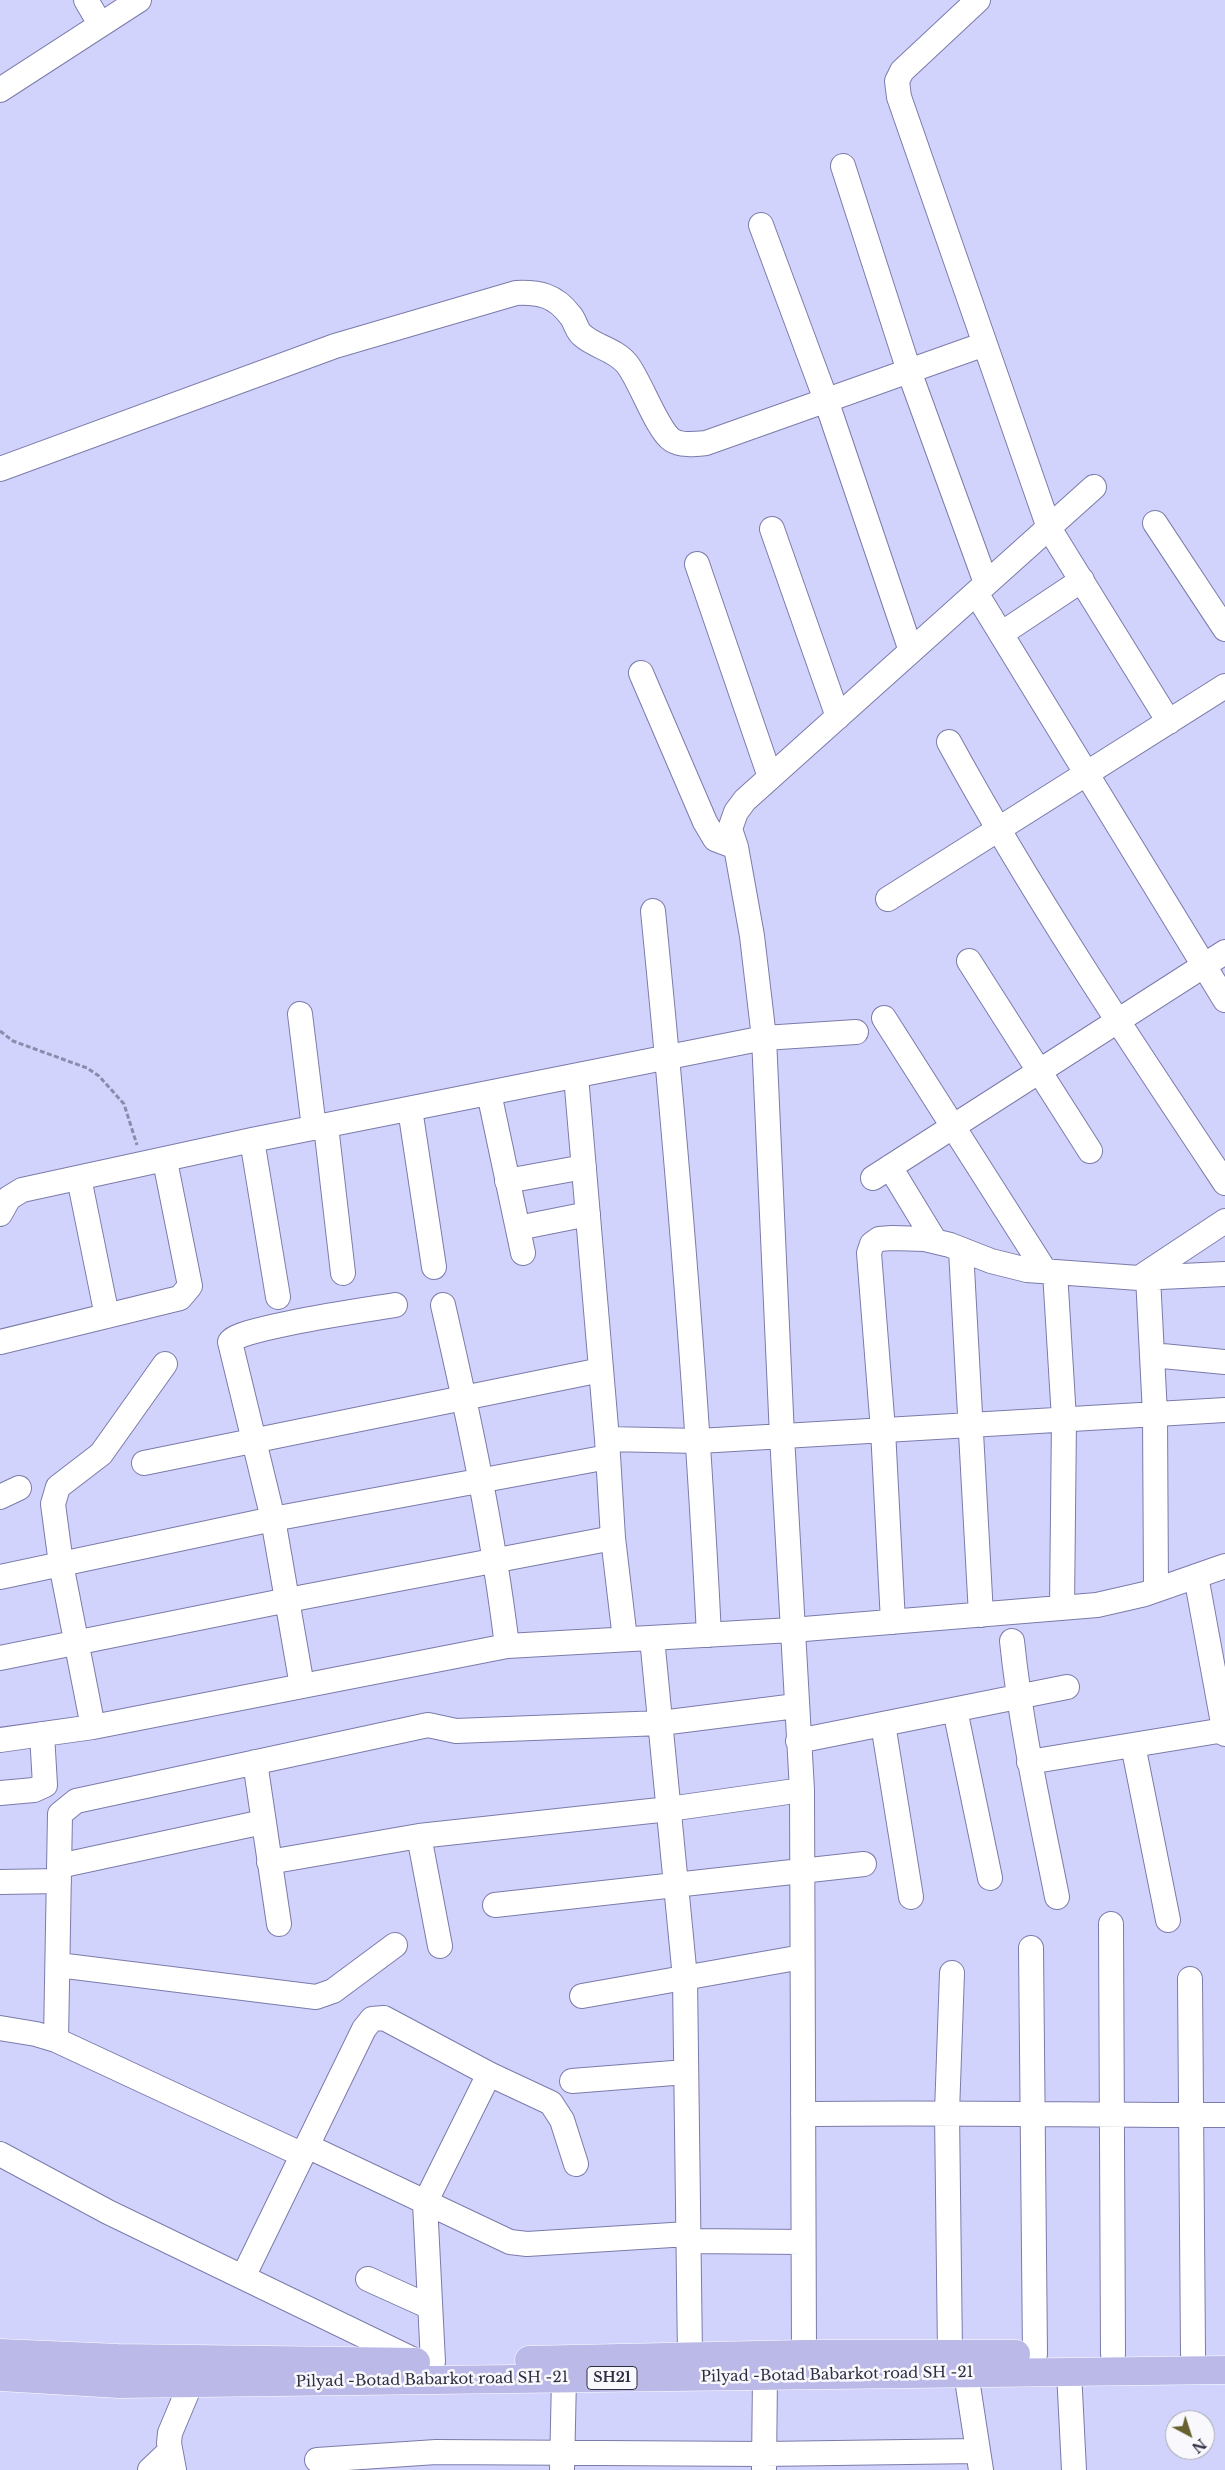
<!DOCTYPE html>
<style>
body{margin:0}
#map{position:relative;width:1225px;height:2470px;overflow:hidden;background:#d2d3fd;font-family:"Libre Baskerville",serif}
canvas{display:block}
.north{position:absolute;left:1165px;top:2410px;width:50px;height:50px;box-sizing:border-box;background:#f8f8fd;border:1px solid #a7a7b2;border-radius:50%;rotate:140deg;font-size:14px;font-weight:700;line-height:20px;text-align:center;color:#2e2e42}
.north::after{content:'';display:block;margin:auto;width:18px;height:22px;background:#66612e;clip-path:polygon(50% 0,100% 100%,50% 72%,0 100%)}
</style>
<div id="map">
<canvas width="1225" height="2470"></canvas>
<div class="north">N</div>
</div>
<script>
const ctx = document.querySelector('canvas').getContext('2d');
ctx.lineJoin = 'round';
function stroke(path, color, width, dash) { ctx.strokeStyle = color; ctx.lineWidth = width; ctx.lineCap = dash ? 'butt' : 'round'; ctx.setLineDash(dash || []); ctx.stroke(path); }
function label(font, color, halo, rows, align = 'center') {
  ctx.font = font + ' "Libre Baskerville",serif'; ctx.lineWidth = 5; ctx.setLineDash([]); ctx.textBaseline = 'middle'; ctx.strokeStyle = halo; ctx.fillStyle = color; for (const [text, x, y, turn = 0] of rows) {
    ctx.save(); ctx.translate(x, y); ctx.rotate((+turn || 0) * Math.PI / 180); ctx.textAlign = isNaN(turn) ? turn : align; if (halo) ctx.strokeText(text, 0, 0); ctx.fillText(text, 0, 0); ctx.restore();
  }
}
const minor = new Path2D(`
 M86,0L100,24
 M978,0L902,71L897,81L899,97L1049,528L1169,722
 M0,90L139,0
 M843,166L909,371L986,583
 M761,225L826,400L911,651
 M0,469L335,346L516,293C539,292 555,295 570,315C575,320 576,330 582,335C595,347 615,349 627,364C640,380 657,430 672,440C681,446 696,444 706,443L985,344
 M1155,523L1225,629
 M772,529L838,717
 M697,564L770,777
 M976,593L1225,1000
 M1001,634L1082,580
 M641,673L705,822L715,839L736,847
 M949,742C1032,894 1129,1039 1225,1183
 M888,899L1225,686
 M653,911C677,1152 697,1393 709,1635
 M969,961L1090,1151
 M300,1014L314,1128
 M884,1018L1045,1271
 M576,1076L607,1439L613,1538L625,1639
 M489,1093L523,1253
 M410,1109L434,1267
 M326,1126L343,1273
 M252,1140L278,1297
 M890,1167L935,1241
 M79,1178L107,1316
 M873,1178L1225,952
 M507,1181L584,1167
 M0,1214L9,1198L22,1190L252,1140L764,1038L856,1032
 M518,1228L588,1214
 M961,1250L981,1615
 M1055,1272L1064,1419L1062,1608
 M1148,1277L1155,1414L1156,1590
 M1139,1278L1225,1221
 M443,1305C469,1418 493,1531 507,1646
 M0,1342L180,1298L190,1286L165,1161
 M1152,1355L1225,1362
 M607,1439L699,1441L1225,1410
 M144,1463L601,1370
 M0,1497L19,1488
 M1196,1576L1225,1734
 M0,1577L273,1519L608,1457
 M893,1622L883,1430L869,1253L872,1244L879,1239L892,1238L925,1239L950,1245L991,1261L1027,1270L1139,1278L1225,1274
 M652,1638L685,1978L690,2356
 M1012,1641C1021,1728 1040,1812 1057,1897
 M0,1658L288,1600L613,1538
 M302,1686L273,1519L230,1342C237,1328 372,1309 395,1305
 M955,1710L990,1878
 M883,1724L911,1897
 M93,1727L61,1564L53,1504L58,1487L101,1454L165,1364
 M0,1740L93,1727L507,1646L792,1630L1097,1605L1145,1594L1225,1566
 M798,1741L1067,1687
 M1133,1745L1168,1920
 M255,1762L279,1924
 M1029,1762L1224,1730
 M0,1793L34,1790L45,1785L42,1734
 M419,1836L440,1946
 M269,1862L419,1836L669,1809L802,1790
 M59,1866L263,1822
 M0,1882L59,1881
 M495,1905L864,1864
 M1111,1924L1113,2354
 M1031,1948L1035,2354
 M58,1965L316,1997L333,1991L395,1945
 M1190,1979L1193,2354
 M582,1996L802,1957
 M0,2028L36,2034L56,2040L303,2155
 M56,2040L60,1814L76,1801L428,1725L456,1731L661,1723L796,1706
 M572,2081L686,2072
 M803,2114C943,2112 1084,2115 1225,2115
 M307,2146L510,2242L527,2244L688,2234
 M0,2154L108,2212L418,2362
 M688,2241L803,2242
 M243,2277L364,2029L372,2019L384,2018L489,2074L551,2103L562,2120L576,2164
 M368,2279L430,2307
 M804,2354L802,1790L782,1436L764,1038L752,936L736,847L730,829L736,812L745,800L1094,487
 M950,2354L947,2112L952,1973
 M433,2362L425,2203L489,2074
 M1069,2372L1074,2470
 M966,2373L981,2470
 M317,2460L436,2452L764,2454L978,2451
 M764,2469L765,2375
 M150,2470L170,2451
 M174,2470L169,2443L170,2433L191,2383
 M562,2470L564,2378`);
const major = new Path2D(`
 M0,2353L118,2358L416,2362
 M529,2360L804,2354H1016
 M0,2377L119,2384L1225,2370`);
stroke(minor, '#7b7bab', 26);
stroke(major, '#fff', 29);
stroke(new Path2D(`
 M0,1031L13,1041L87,1068L99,1076L124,1104L137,1145`), '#8b8bac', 3, [5, 2.5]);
stroke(minor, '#fff', 24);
stroke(major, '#bbb9e8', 28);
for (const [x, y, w] of [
 [612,2378,50]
]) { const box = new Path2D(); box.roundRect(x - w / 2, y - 11.5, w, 23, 4); ctx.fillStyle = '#f8f8fd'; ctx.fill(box); stroke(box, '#2e2e42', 1); }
label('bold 14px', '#2e2e42', null, [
 ["SH21",612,2378]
]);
label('15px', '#2e2e42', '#f8f8fd', [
 ["Pilyad -Botad Babarkot road SH -21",837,2375,-1],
 ["Pilyad -Botad Babarkot road SH -21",432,2380,-1]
]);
</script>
